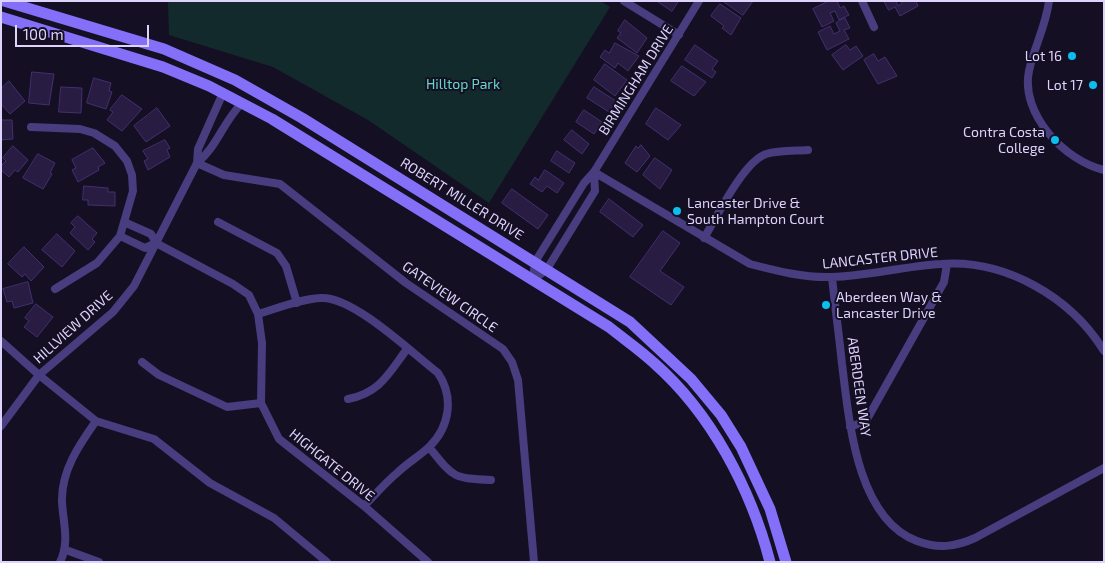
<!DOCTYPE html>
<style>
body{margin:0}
#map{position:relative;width:1105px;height:563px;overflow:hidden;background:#150f23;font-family:"Exo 2",sans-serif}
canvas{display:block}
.frame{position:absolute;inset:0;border:2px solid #ddd3fd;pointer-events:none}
.scale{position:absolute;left:15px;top:25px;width:134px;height:22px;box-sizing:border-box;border:2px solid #ddd3fd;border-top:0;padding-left:6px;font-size:15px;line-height:18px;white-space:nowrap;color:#ddd3fd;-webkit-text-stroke:4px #150f23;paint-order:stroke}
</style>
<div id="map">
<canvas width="1105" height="563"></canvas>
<div class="frame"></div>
<div class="scale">100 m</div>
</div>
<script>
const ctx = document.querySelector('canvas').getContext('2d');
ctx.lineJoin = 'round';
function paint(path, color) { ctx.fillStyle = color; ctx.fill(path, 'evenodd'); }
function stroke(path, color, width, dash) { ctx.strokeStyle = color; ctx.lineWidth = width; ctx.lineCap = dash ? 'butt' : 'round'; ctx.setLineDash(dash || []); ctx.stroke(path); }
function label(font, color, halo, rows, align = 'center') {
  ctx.font = font + ' "Exo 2",sans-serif'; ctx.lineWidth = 4; ctx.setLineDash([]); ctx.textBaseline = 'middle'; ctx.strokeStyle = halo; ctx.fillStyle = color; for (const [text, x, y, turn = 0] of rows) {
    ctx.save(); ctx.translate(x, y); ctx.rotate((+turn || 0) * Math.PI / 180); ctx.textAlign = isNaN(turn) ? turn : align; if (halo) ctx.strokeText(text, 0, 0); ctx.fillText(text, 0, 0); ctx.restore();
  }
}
paint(new Path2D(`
 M168,1H601L610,7L489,203L368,120L273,67L169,35Z`), '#132a2c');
const building = new Path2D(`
 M657,1H677L678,2L672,11Z
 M723,1H753L743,15Z
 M829,1H837L840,8L844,6L849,15L839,20L835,11L830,13L834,21L822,27L813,9Z
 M884,1H896L898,6L902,3L901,1H916L918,6L900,16L895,7L889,10Z
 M720,4L741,18L731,35L722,28L724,26L711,16Z
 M845,18L850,28L844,30L849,39L827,50L818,32L830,26L834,34L840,31L836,23Z
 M625,20L647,38L637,53L617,38L621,33L618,31Z
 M615,43L639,56L628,71L618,63L615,68L600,57L605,50L609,53Z
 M695,45L718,61L712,69L716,72L712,78L685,60Z
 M846,45L850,50L856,46L863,56L843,70L832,55Z
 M874,54L878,61L885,57L897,76L878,84L864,60Z
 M605,64L627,80L615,96L594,80Z
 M682,66L706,82L694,96L671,81Z
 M32,72L54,74L49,105L29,103Z
 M94,78L111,83L109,91L112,92L106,109L87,103Z
 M9,81L25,101L10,114L1,104V89Z
 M61,87L82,88L81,113L59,112Z
 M594,87L616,101L609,112L587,98Z
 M122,95L142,109L122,131L107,120L113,112L110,110Z
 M157,108L170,126L146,142L134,126Z
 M656,108L681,125L668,140L646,124Z
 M584,110L602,122L594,134L576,122Z
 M1,117L2,120H12L13,139L1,140Z
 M572,130L589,144L582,154L564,140Z
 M165,140L170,148L167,150L170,157L148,170L144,161L148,159L143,151Z
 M641,145L650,156L637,172L625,163L636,146L638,148Z
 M13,146L28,160L18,172L15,170L9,177L1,170V166L6,161L3,158Z
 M93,148L105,163L98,167L99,170L78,182L72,170L76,168L72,160Z
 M557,151L575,163L569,173L551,161Z
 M38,154L55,163L50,173L52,174L43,189L23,178Z
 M655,158L672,170L660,189L643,175Z
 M545,170L564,183L557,193L547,186L542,192L530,184L535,177L538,180Z
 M84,186L108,188V192H115V206L88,205V200H83Z
 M512,189L548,215L538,229L502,203Z
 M609,199L643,225L633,237L600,212Z
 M78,216L97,233L92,239L95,242L88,250L70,233L75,227L71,223Z
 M663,231L680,243L660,271L684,287L671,305L630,277Z
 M57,234L75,251L62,267L42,250Z
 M24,247L44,267L31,281L25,274L22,277L8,264Z
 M28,282L33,303L14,308L12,301L7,302L3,289Z
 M36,304L53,317L37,337L24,327L29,321L25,318Z`);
paint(building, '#291c43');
stroke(building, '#43306e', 1);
stroke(new Path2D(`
 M624,1L679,35
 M862,1L874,27
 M1049,1C1046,26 1034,47 1029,71C1020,114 1065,161 1104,170
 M31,127L80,129L94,133L115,146L127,161L132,175L133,191L120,236L97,263L55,289
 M197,163L224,175L280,184L406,283L503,349L512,362L518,380L534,562
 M197,163C217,147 223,122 242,103
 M594,172L750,264C777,271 804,278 832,277C869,276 905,266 941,264C1005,259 1071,297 1104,351
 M124,222L151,234L156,243
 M218,222L277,253L286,266L297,303
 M120,236L145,248L156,243
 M704,238C717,217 743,162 766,154C779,150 795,151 808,150
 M156,243L233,284L249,295L258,314L262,343L261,403L279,439L364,506L428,562
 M832,277C835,306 839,335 842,364C849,419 856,518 917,541C938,549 955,547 975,538L1104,468
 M533,280L535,262L584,183L594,172L699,1
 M533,280L547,269L595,191L594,172
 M258,314C278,308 300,299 321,298C353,296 412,353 438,373C454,397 450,426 430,446C420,456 407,463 397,473C385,483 375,495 364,506
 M1,341L39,375L96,421L154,439L210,483L274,518L327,562
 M142,362L159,375L227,407L261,403
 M348,399C380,393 389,373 407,349
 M1,426L39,375L113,312L134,286L197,163L198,149L223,93
 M850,427L866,421L944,282L947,264
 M429,447C454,478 452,478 491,480
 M66,550L99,562
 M60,562C70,542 63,522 62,502C61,471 79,445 96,421`), '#473d7f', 8);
stroke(new Path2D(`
 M4,1L164,49L235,80L302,118L630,322L691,379L721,415L741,447L770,509L786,562
 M1,17L163,67L209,86L272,119L609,327C624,339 640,350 654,363C711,413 751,489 770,562`), '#836ff8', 11);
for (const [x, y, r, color] of [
 [1072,56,5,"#0cbef0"],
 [1093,85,5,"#0cbef0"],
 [1055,140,5,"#0cbef0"],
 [677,211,5,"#0cbef0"],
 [826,305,5,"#0cbef0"]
]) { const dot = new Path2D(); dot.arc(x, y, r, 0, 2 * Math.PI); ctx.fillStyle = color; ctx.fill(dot); stroke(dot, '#150f23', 2); }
label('14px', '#ddd3fd', '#150f23', [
 ["Lot 16",1062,56],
 ["Lot 17",1083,85],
 ["Contra Costa",1045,132],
 ["College",1045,148],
 ["Lancaster Drive &",687,203,"left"],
 ["South Hampton Court",687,219,"left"],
 ["Aberdeen Way &",836,297,"left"],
 ["Lancaster Drive",836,313,"left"]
], 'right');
label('14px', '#ddd3fd', '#150f23', [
 ["BIRMINGHAM DRIVE",636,80,-58],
 ["ROBERT MILLER DRIVE",462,199,32],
 ["LANCASTER DRIVE",880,258,-6],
 ["GATEVIEW CIRCLE",450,297,35],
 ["HILLVIEW DRIVE",73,327,-42],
 ["ABERDEEN WAY",859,387,82],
 ["HIGHGATE DRIVE",332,465,39]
]);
label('14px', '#63d9c9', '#150f23', [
 ["Hilltop Park",463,84]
]);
</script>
